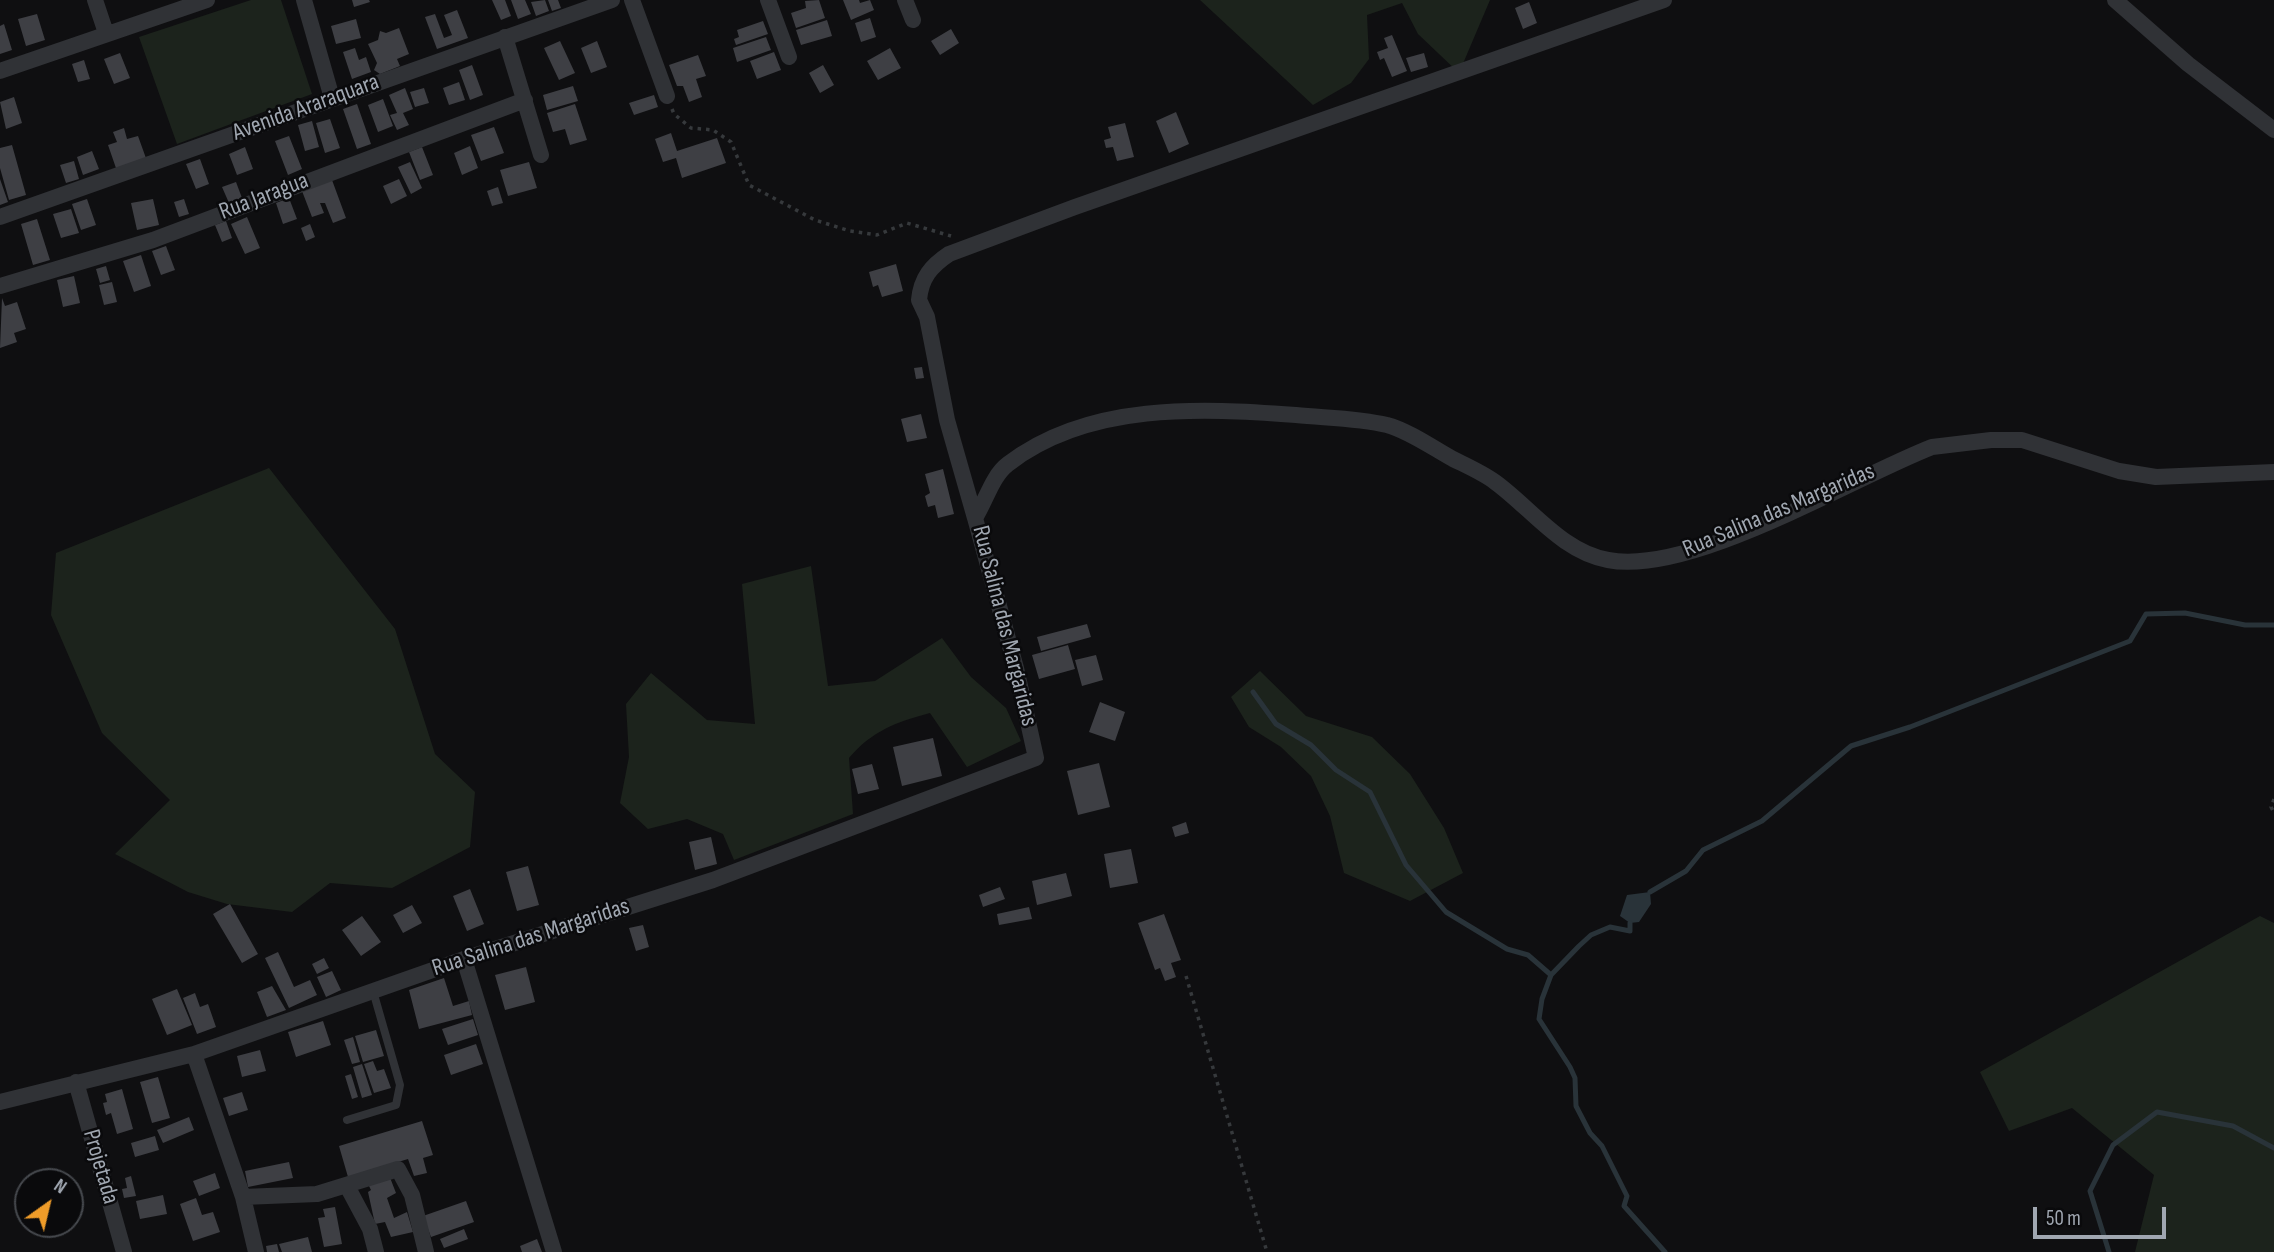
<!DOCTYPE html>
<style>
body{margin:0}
#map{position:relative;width:2274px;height:1252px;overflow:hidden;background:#0f0f11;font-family:"Sofia Sans Condensed",sans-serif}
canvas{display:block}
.north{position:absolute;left:14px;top:1168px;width:70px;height:70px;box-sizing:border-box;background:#0a0a0c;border:2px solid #46494e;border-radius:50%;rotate:34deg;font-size:19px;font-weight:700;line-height:28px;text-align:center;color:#a0a7b1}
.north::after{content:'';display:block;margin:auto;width:24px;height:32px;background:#ef9c29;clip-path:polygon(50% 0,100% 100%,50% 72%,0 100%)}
.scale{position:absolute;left:2033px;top:1207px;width:133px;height:32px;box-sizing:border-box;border:4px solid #a0a7b1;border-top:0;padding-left:9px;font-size:21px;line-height:24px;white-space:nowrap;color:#a0a7b1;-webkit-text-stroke:5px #0a0a0c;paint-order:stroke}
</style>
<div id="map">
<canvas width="2274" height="1252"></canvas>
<div class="north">N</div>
<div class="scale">50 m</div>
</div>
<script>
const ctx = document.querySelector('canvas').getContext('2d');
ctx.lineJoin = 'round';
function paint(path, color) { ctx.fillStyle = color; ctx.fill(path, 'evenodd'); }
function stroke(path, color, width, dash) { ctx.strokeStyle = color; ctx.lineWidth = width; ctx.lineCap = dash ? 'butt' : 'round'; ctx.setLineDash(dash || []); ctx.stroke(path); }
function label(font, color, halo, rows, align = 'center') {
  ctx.font = font + ' "Sofia Sans Condensed",sans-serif'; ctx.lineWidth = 5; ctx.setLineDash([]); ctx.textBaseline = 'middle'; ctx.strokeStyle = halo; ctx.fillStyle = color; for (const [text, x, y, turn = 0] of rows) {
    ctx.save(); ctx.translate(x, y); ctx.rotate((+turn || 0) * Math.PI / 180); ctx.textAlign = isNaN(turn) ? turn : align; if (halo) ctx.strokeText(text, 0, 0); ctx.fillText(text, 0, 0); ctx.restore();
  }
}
paint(new Path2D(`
 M251,0H281L312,94L177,144L139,37Z
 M1200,0H1490L1459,73L1418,34L1402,3L1367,15L1369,59L1351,83L1313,105Z
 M269,468L395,629L435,754L475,792L470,847L392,888L330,883L292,912L227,904L188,892L115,854L170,800L102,733L51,615L56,553Z
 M811,566L828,686L875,681L942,638L971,677L1006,708L1021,741L967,767L930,713C896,722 872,731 849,758L853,814L734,860L723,834L687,819L648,829L620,803L629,757L626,704L651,673L707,720L755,724L742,584Z
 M1260,671L1306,716L1372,737L1410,774L1444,828L1463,873L1410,901L1344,873L1330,816L1311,776L1281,747L1249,727L1231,697Z
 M2260,916L2274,923V1252H2135L2154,1175L2072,1108L2009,1131L1980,1072Z`), '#1c231c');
paint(new Path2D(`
 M1650,892L1651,904L1639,922L1630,923L1620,916L1627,895Z`), '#293339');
stroke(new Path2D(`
 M1253,692L1276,724L1311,745L1336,770L1370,792L1406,865L1446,912L1507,949L1528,955L1551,975
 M1650,892L1686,871L1703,850L1762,821L1851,746L1910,727L2130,641L2146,614L2185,613L2245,625H2274
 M1630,923V931L1610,927L1591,935L1579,946L1551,975L1542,999L1539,1019L1570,1067L1575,1078L1576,1106L1590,1133L1602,1146L1627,1196L1624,1206L1665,1252
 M2109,1252L2090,1191L2113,1145L2157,1112L2233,1126L2274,1148`), '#293339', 5);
paint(new Path2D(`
 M352,0H369L370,2L354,7Z
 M492,0H505L511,16L501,20Z
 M511,0H525L531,14L518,19Z
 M545,0L549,11L536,16L531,2Z
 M548,0H558L561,8L552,11Z
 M819,0L825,18L796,28L791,13L806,8L805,1Z
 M843,0H859L860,3L870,0L874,10L851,20Z
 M1529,2L1537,23L1523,29L1515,8Z
 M457,10L468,38L437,49L425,17L435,14L444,38L452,35L444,15Z
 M37,14L45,40L26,46L18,19Z
 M870,18L876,37L861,42L855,23Z
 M356,19L361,38L336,44L331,26Z
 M827,20L832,36L801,45L796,30Z
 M763,21L768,34L736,45L734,39L739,37L737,30Z
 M4,24L12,50L0,54V26Z
 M399,28L409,54L397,59L400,66L380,74L374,70L377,63L368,44L378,40L380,31L386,33Z
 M951,29L959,43L940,55L931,41Z
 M1392,35L1407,71L1392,77L1384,58L1380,60L1377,52L1388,48L1384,38Z
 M766,37L771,50L737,62L733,48Z
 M560,41L575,73L559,80L544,48Z
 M597,41L607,67L591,73L581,48Z
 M355,48L359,60L366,57L371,72L352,79L343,52Z
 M890,48L901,68L878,80L867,61Z
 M774,52L781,70L757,79L750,61Z
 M120,53L130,78L114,84L104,59Z
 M1424,53L1428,67L1411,72L1406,58Z
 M698,55L706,76L696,79L702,97L689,102L683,86H677L669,65Z
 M84,60L90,79L78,82L72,64Z
 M472,65L483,95L470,100L459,70Z
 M823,65L834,85L820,93L809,73Z
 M459,82L465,100L449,105L443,88Z
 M573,86L578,101L547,110L543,95Z
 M405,88L413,109L403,113L409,125L397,130L390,115L397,113L389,95Z
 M424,88L429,103L415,107L410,92Z
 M654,95L658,107L634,115L629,103Z
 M14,97L22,123L6,129L0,102Z
 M383,99L393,126L378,132L368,105Z
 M357,104L371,144L357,149L343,109Z
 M575,104L587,140L570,145L565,129L553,132L547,113Z
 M1176,112L1189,144L1169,153L1156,121Z
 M330,119L340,148L325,153L316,123Z
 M312,121L319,147L305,151L298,125Z
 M1125,123L1134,157L1117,161L1113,147L1106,148L1104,140L1111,138L1108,127Z
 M494,127L504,153L481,161L471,135Z
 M124,128L127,139L138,136L147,161L117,171L108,145L117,142L113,132Z
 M671,133L677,151L717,138L726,163L682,178L676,158L663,162L655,139Z
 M289,136L302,169L288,175L275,141Z
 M12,145L26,195L9,200L0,168V148Z
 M470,146L478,168L462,175L454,153Z
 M245,147L253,169L237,175L229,154Z
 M422,147L433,175L420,180L409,152Z
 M92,151L99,169L83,175L77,157Z
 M200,159L209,184L196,189L186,164Z
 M74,161L79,179L66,183L60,165Z
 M410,162L422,188L411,194L398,167Z
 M529,162L537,188L508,196L500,170Z
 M0,179L8,202L0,205Z
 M399,179L407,196L391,204L383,186Z
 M332,180L346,218L333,223L325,203H320L324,213L312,217L302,191Z
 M236,182L242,198L229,203L222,187Z
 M498,187L503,203L492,206L487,191Z
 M289,198L297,219L283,224L276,203Z
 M87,199L96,225L81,230L72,204Z
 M153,199L159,225L137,230L131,203Z
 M184,199L189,214L179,217L174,202Z
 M71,209L79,233L61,238L53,214Z
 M247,217L260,248L245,254L231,224Z
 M37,219L50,260L33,265L21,224Z
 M226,221L232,238L222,242L215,225Z
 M310,224L315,237L306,241L301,228Z
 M166,246L175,270L161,275L152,251Z
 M141,255L151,286L134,292L123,261Z
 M896,264L903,291L882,297L878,285L873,287L869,272Z
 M106,266L110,280L100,283L96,269Z
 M74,276L80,303L63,307L57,280Z
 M112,282L117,302L104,305L99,285Z
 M2,298L5,306L17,302L26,329L14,333L17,342L0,348Z
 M922,367L924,378L916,379L914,368Z
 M921,414L927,438L907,442L901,419Z
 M943,469L954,514L938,518L935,505L928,507L925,496L930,493L925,474Z
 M1087,624L1091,637L1041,651L1037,637Z
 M1068,645L1075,669L1039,679L1032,655Z
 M1096,655L1103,680L1082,686L1075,660Z
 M1100,702L1125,712L1115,741L1089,732Z
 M933,738L942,776L902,786L893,747Z
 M1099,763L1110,807L1078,815L1067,771Z
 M872,764L879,789L858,794L852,769Z
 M1186,822L1189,833L1175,837L1172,827Z
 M711,837L717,864L695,870L689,842Z
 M1131,849L1138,883L1110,888L1104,854Z
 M528,866L539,905L517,911L506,872Z
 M1066,873L1072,896L1037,905L1032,881Z
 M1000,887L1005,899L983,907L979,895Z
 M470,889L484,924L467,931L453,896Z
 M230,904L258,954L242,963L213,914Z
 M412,905L422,923L403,933L393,915Z
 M1029,907L1032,919L999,925L997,914Z
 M1164,914L1181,960L1171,963L1176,977L1165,981L1160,968L1155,970L1138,923Z
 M362,916L381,942L361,956L342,930Z
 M643,925L649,947L636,951L629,928Z
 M278,952L294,987L310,980L317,995L289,1008L265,958Z
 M324,958L329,968L317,974L312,964Z
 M526,967L535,1002L505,1010L495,975Z
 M332,971L341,990L326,997L317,977Z
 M444,978L453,1006L469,1001L472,1015L419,1029L409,990Z
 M272,986L286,1010L267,1017L257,992Z
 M177,989L192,1025L167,1035L152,999Z
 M195,993L200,1007L208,1004L216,1027L197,1034L183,998Z
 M473,1019L478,1035L448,1045L442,1029Z
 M323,1021L331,1045L296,1057L288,1032Z
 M376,1030L384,1056L363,1062L355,1036Z
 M353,1037L360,1062L352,1064L344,1040Z
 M476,1044L483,1064L451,1075L444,1055Z
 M260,1050L266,1071L242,1077L237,1056Z
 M373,1061L377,1071L384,1069L391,1088L374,1093L364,1064Z
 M362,1064L372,1095L362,1098L353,1067Z
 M351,1074L358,1097L352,1099L345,1076Z
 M158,1077L170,1118L152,1123L140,1082Z
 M122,1089L133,1129L117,1134L111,1113L106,1115L103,1103L107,1102L105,1094Z
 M242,1092L248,1110L229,1116L223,1098Z
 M189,1117L194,1130L163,1143L157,1130Z
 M422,1121L433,1155L423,1158L427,1173L414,1176L408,1159L348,1177L339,1146Z
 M155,1136L159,1150L135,1157L131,1143Z
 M289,1162L293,1178L248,1187L245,1171Z
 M215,1173L220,1188L199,1196L193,1181Z
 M389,1175L396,1193L387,1198L394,1218L407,1212L413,1232L391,1237L385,1222L375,1224L368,1192L371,1190L368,1184Z
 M131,1176L136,1196L124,1198L122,1189L127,1188L125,1178Z
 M163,1195L167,1214L140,1219L136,1201Z
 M196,1198L202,1215L213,1212L220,1232L193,1241L180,1204Z
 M466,1201L474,1222L431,1237L423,1216Z
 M335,1207L342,1244L324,1247L318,1218L325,1217L323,1209Z
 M464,1229L468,1239L444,1248L440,1239Z
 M308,1237L312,1252H282L279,1244Z
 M537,1239L542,1252H522L520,1246Z
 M277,1244L279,1252H267L266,1246Z`), '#3e3f44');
stroke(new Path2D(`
 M672,109L674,114L691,128L713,130L731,142L749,185L815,220L850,231L877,235L907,223L951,236
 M2274,799L2271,807L2274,813
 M1186,976L1267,1252`), '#36393c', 3.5, [3.5, 5]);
stroke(new Path2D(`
 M347,1120L396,1105L400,1085L373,991`), '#303236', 8);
stroke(new Path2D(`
 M95,0L106,33
 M304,0L332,98
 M632,0L667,96
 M768,0L789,57
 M905,0L913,20
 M2115,0L2188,64L2274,130
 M505,37L541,155
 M0,71L207,0
 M0,217L612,0
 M0,286L153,240L525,100
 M975,518L947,420L927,317L919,300C921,278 931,266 949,254L1075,207L1664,0
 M464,959L554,1252
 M194,1054L243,1197L256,1252
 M76,1082L124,1252
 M0,1102L194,1054L464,959L713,880L1036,758L1016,668L975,518C986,501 992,476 1008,464C1088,402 1201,408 1296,415C1326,418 1358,418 1387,425C1409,431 1433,448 1453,459C1467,466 1483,473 1495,482C1531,508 1562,552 1608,560C1691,576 1850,479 1932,447L1991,440H2022L2119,471L2156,477L2274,472
 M347,1186L370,1229L376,1252
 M243,1197L317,1194L398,1169L412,1195L426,1252`), '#303236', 16);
label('24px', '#a0a7b1', '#0a0a0c', [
 ["Avenida Araraquara",306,108,-20],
 ["Rua Jaragua",264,197,-21],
 ["Rua Salina das Margaridas",1779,511,-23],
 ["Rua Salina das Margaridas",1004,626,76],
 ["Rua Salina das Margaridas",531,938,-18],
 ["Projetada",100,1167,74]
]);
</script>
